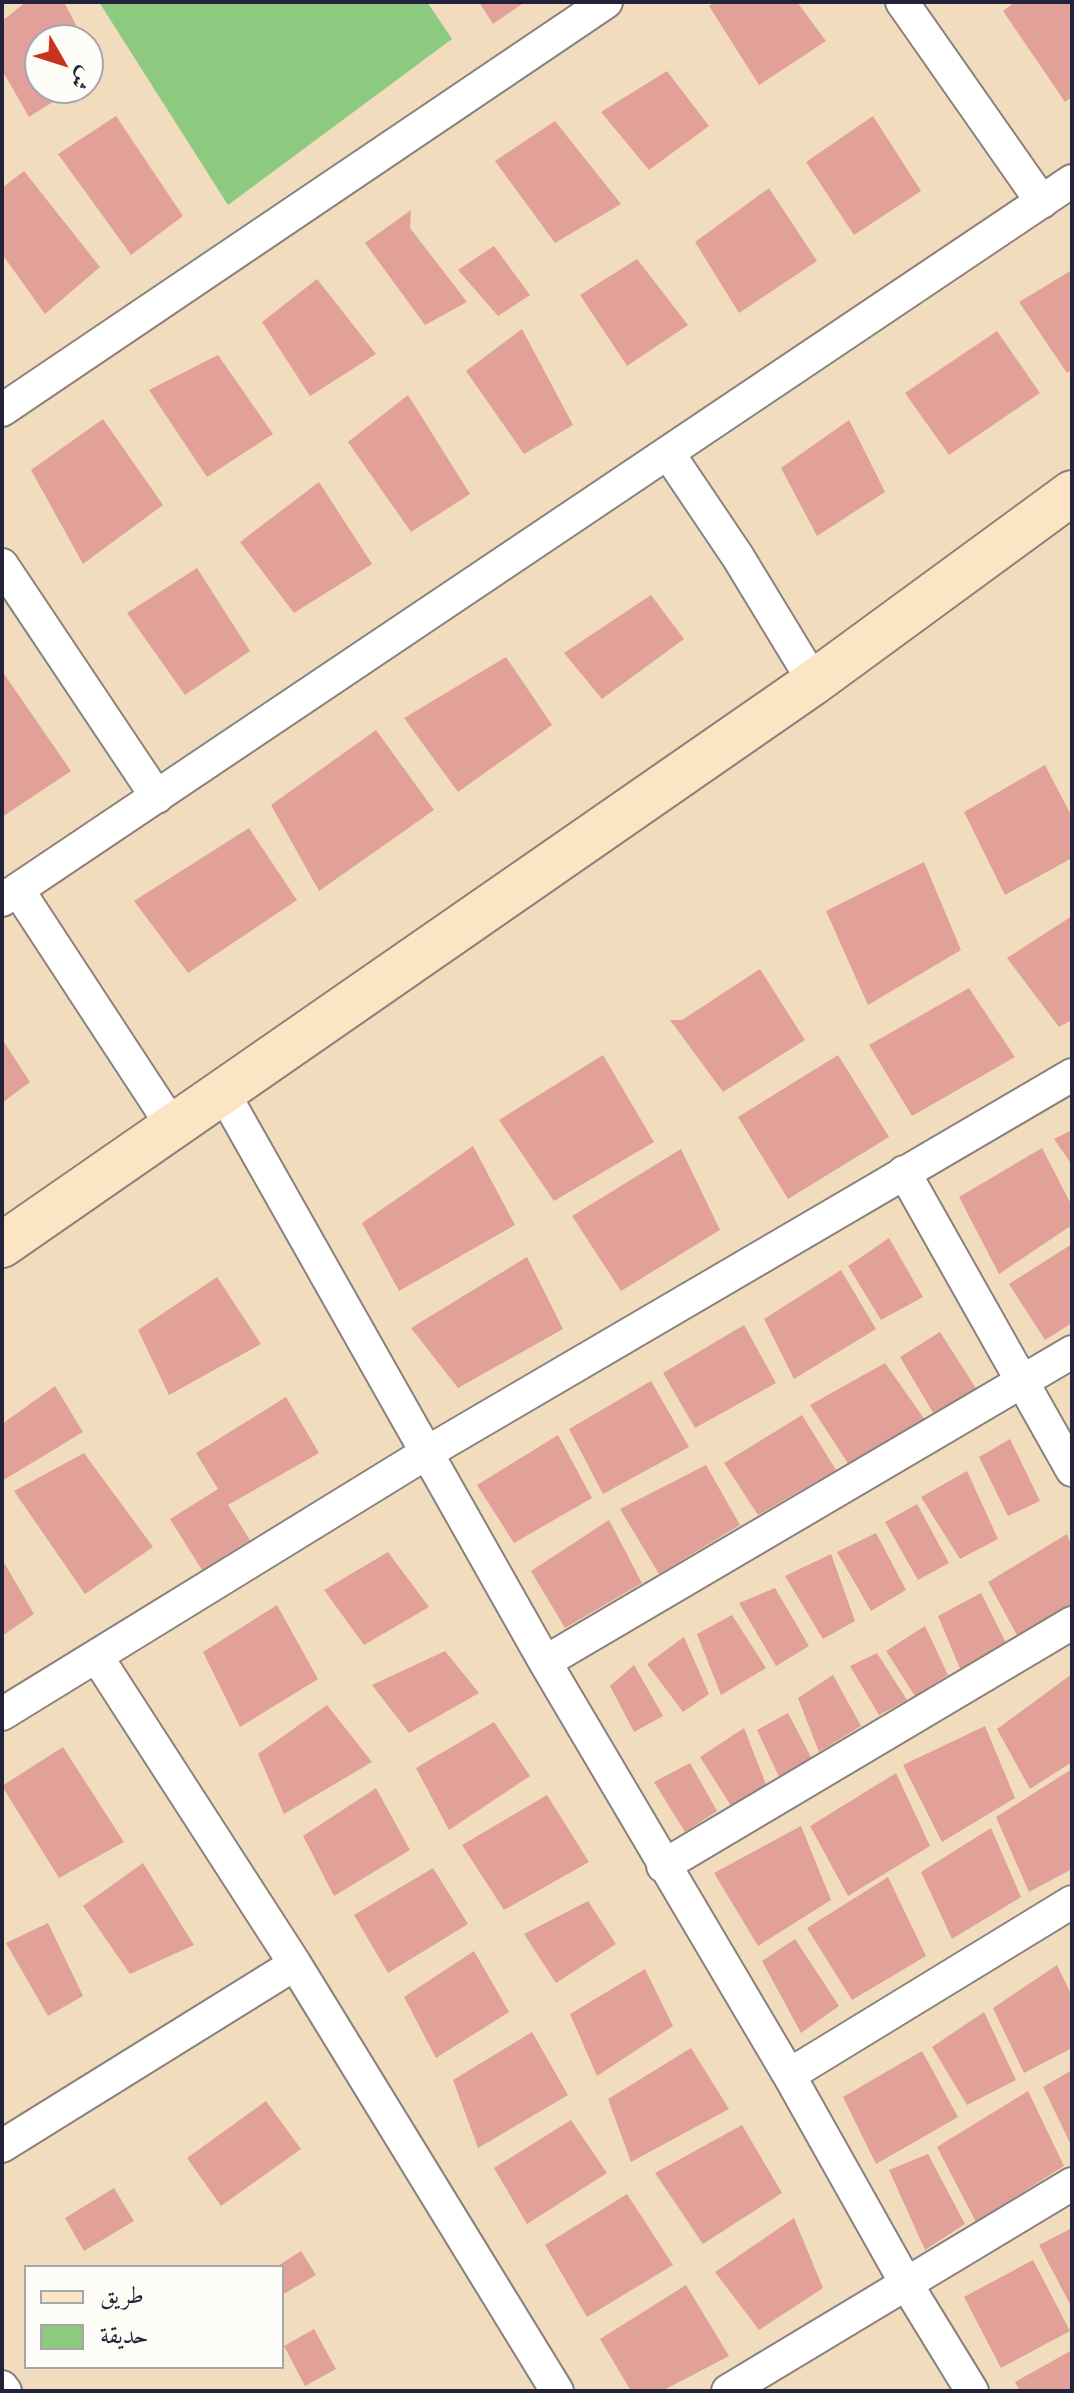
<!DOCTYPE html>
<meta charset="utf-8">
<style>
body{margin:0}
#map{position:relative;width:1074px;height:2393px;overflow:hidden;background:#f1ddbe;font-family:"IM FELL DW Pica",Amiri,serif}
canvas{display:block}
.frame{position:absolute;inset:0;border:4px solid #22223b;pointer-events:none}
.legend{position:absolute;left:24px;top:2265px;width:260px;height:104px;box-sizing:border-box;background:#fdfcf7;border:2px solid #a5a5ac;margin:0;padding:10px 14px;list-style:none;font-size:24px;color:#22223b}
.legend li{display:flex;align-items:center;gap:16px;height:40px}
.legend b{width:40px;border:2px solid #a5a5ac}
.north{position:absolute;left:24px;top:24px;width:80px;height:80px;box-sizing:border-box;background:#fdfcf7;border:2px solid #a5a5ac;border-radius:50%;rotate:129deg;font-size:22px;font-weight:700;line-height:32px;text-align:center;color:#22223b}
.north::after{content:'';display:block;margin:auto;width:28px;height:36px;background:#c8321e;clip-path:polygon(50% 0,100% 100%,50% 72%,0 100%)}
</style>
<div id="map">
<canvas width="1074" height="2393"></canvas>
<div class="frame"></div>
<ul class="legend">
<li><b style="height:10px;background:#fce5c4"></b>طريق</li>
<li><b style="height:22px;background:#8dc97e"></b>حديقة</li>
</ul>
<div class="north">ش</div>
</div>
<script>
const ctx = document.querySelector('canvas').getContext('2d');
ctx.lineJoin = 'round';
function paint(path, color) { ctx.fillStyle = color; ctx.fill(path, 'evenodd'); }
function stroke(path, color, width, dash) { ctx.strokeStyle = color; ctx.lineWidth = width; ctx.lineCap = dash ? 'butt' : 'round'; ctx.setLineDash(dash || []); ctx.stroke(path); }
paint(new Path2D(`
 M99,2H427L452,39L228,205Z`), '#8dc97e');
paint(new Path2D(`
 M26,2H64L84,40H40V88H75L29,117L2,70V21Z
 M479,2H525L493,24Z
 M715,2H797L826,41L759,85L709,6Z
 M1015,2H1068L1072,8V97L1065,102L1003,11Z
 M88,48L101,72L88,80Z
 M667,71L709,126L649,170L601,112Z
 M116,116L183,216L131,255L58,154Z
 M873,116L921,191L854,235L806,162Z
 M555,121L621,204L555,243L495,161Z
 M24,171L100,267L45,314L2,254V188Z
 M769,188L817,261L739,313L695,242Z
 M411,210L410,228L467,302L425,325L365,243Z
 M494,246L530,295L498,316L458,270Z
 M637,259L688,325L627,366L580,295Z
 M1072,270V369L1067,373L1019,302Z
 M317,279L376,354L310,396L262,322Z
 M522,329L573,425L524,454L466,371Z
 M997,331L1040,393L949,455L905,393Z
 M218,355L273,434L207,477L149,390Z
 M408,395L470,494L411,532L348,442Z
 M103,419L163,505L83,564L31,470Z
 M849,420L885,492L817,536L781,468Z
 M319,482L372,564L294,613L240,542Z
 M197,568L250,651L185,695L127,613Z
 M651,595L684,639L602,699L564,653Z
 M506,657L552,725L458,792L404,718Z
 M2,671L71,771L2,817Z
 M376,730L434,810L319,891L271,805Z
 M1045,765L1072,817V858L1005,895L964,812Z
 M249,828L297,900L188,973L134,901Z
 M924,862L961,950L868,1005L826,911Z
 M1072,916V1020L1059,1027L1007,958Z
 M760,969L805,1040L723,1092L670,1020H682Z
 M969,988L1015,1057L912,1116L869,1045Z
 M2,1039L30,1082L2,1103Z
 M603,1055L654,1142L554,1201L499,1120Z
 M838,1055L889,1137L788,1199L738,1117Z
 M1072,1130V1165L1054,1139Z
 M473,1146L515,1225L399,1291L362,1223Z
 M1042,1148L1072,1206V1225L999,1274L959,1197Z
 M681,1149L720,1230L621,1291L572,1216Z
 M889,1238L923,1297L881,1320L848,1266Z
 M1072,1244V1323L1045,1340L1009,1284Z
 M527,1257L563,1329L458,1388L411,1328Z
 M841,1270L876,1329L794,1379L764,1319Z
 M217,1277L261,1344L169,1395L138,1330Z
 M744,1325L776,1383L695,1428L663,1373Z
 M940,1332L977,1390L935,1416L900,1357Z
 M885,1363L925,1420L849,1465L810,1405Z
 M651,1381L689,1447L603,1494L569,1429Z
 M55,1386L83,1432L2,1481V1424Z
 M286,1397L319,1453L228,1505L250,1540L202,1570L170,1519L218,1489L196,1453Z
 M802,1415L836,1470L758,1515L724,1463Z
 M558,1435L592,1498L514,1543L477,1485Z
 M1010,1439L1040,1501L1008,1516L979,1457Z
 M84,1453L153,1547L85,1594L14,1491Z
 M706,1465L740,1525L659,1574L620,1509Z
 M967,1471L998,1539L960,1559L921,1497Z
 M917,1504L949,1563L918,1580L885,1522Z
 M609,1520L642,1583L565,1628L531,1571Z
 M876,1533L906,1590L871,1611L837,1552Z
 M1067,1534L1072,1548V1607L1018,1637L988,1582Z
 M388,1552L429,1607L364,1645L324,1590Z
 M831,1554L855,1621L823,1639L785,1576Z
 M2,1559L34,1614L2,1636Z
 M775,1588L809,1646L776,1666L739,1603Z
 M981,1593L1006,1643L961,1671L938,1616Z
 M277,1605L318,1679L240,1727L203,1652Z
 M732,1615L766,1668L721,1695L697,1634Z
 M925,1626L948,1675L915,1696L886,1651Z
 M684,1637L709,1694L683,1712L647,1664Z
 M445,1651L479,1693L409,1733L372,1685Z
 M877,1653L907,1700L879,1715L850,1666Z
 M634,1665L663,1716L634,1732L610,1686Z
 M1072,1674V1762L1030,1789L997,1729Z
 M833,1675L861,1726L819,1752L798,1698Z
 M327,1705L372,1762L284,1814L258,1754Z
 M788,1713L812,1759L780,1779L757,1730Z
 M494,1722L530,1776L449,1830L416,1768Z
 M985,1726L1015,1798L942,1842L903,1765Z
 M744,1728L767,1787L733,1809L700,1757Z
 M63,1747L124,1842L59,1878L2,1786Z
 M690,1763L717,1811L685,1832L654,1782Z
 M1072,1769V1869L1029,1892L996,1817Z
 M896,1773L930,1846L848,1896L810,1826Z
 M376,1788L410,1850L334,1896L303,1836Z
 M547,1795L589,1862L504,1910L462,1845Z
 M801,1826L831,1900L758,1946L714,1873Z
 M991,1828L1021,1897L952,1939L921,1872Z
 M143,1863L194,1945L130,1974L83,1906Z
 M433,1868L468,1924L388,1973L354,1915Z
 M888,1877L926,1956L852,2000L807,1928Z
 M588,1901L616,1944L556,1983L524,1934Z
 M48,1923L83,1996L48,2016L6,1943Z
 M795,1939L839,2006L801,2033L762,1961Z
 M474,1951L509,2012L436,2058L404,1997Z
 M1057,1965L1072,1996V2048L1024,2073L993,2008Z
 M645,1969L673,2026L597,2076L570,2014Z
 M984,2012L1016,2080L967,2105L932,2047Z
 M532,2032L568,2095L478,2148L453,2080Z
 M691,2048L729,2109L631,2162L608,2099Z
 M922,2051L958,2117L876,2164L843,2097Z
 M1072,2070V2147L1043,2087Z
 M1028,2091L1064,2166L976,2222L937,2147Z
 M266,2101L301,2149L221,2206L187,2158Z
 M571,2120L607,2173L527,2224L494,2168Z
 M742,2125L782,2193L703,2244L655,2173Z
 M928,2154L965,2224L925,2250L889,2170Z
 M114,2188L134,2221L84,2251L65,2218Z
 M627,2194L673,2265L587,2317L545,2245Z
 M794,2218L823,2288L759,2330L715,2272Z
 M1072,2228V2308L1039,2245Z
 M301,2251L316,2275L282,2295V2267H276Z
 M1033,2260L1070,2331L1001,2368L964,2297Z
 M686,2285L729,2356L662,2391H631L600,2339Z
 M314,2329L336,2369L305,2386L284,2346Z
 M1072,2350V2391H1020L1015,2382Z`), '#e1a198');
const street = new Path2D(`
 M902,2L1042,202
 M2,410L606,2
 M668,453L738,557L814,682
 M2,565L157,797
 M18,890L173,1127
 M2,900L1072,181
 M224,1094L545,1662L789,2075L1072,1902
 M904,1172L1072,1470
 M97,1657L295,1964L557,2391
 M545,1662L1072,1352
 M2,1714L428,1452L1072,1075
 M663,1866L1072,1623
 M789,2075L907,2285L972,2391
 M2,2146L295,1964
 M2,2387L5,2391
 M728,2391L1072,2184`);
const secondary = new Path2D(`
 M2,1245L814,682L1072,493`);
stroke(street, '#8a807c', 36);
stroke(secondary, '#8a807c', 48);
stroke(street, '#fff', 32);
stroke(secondary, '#fce5c4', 44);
</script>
